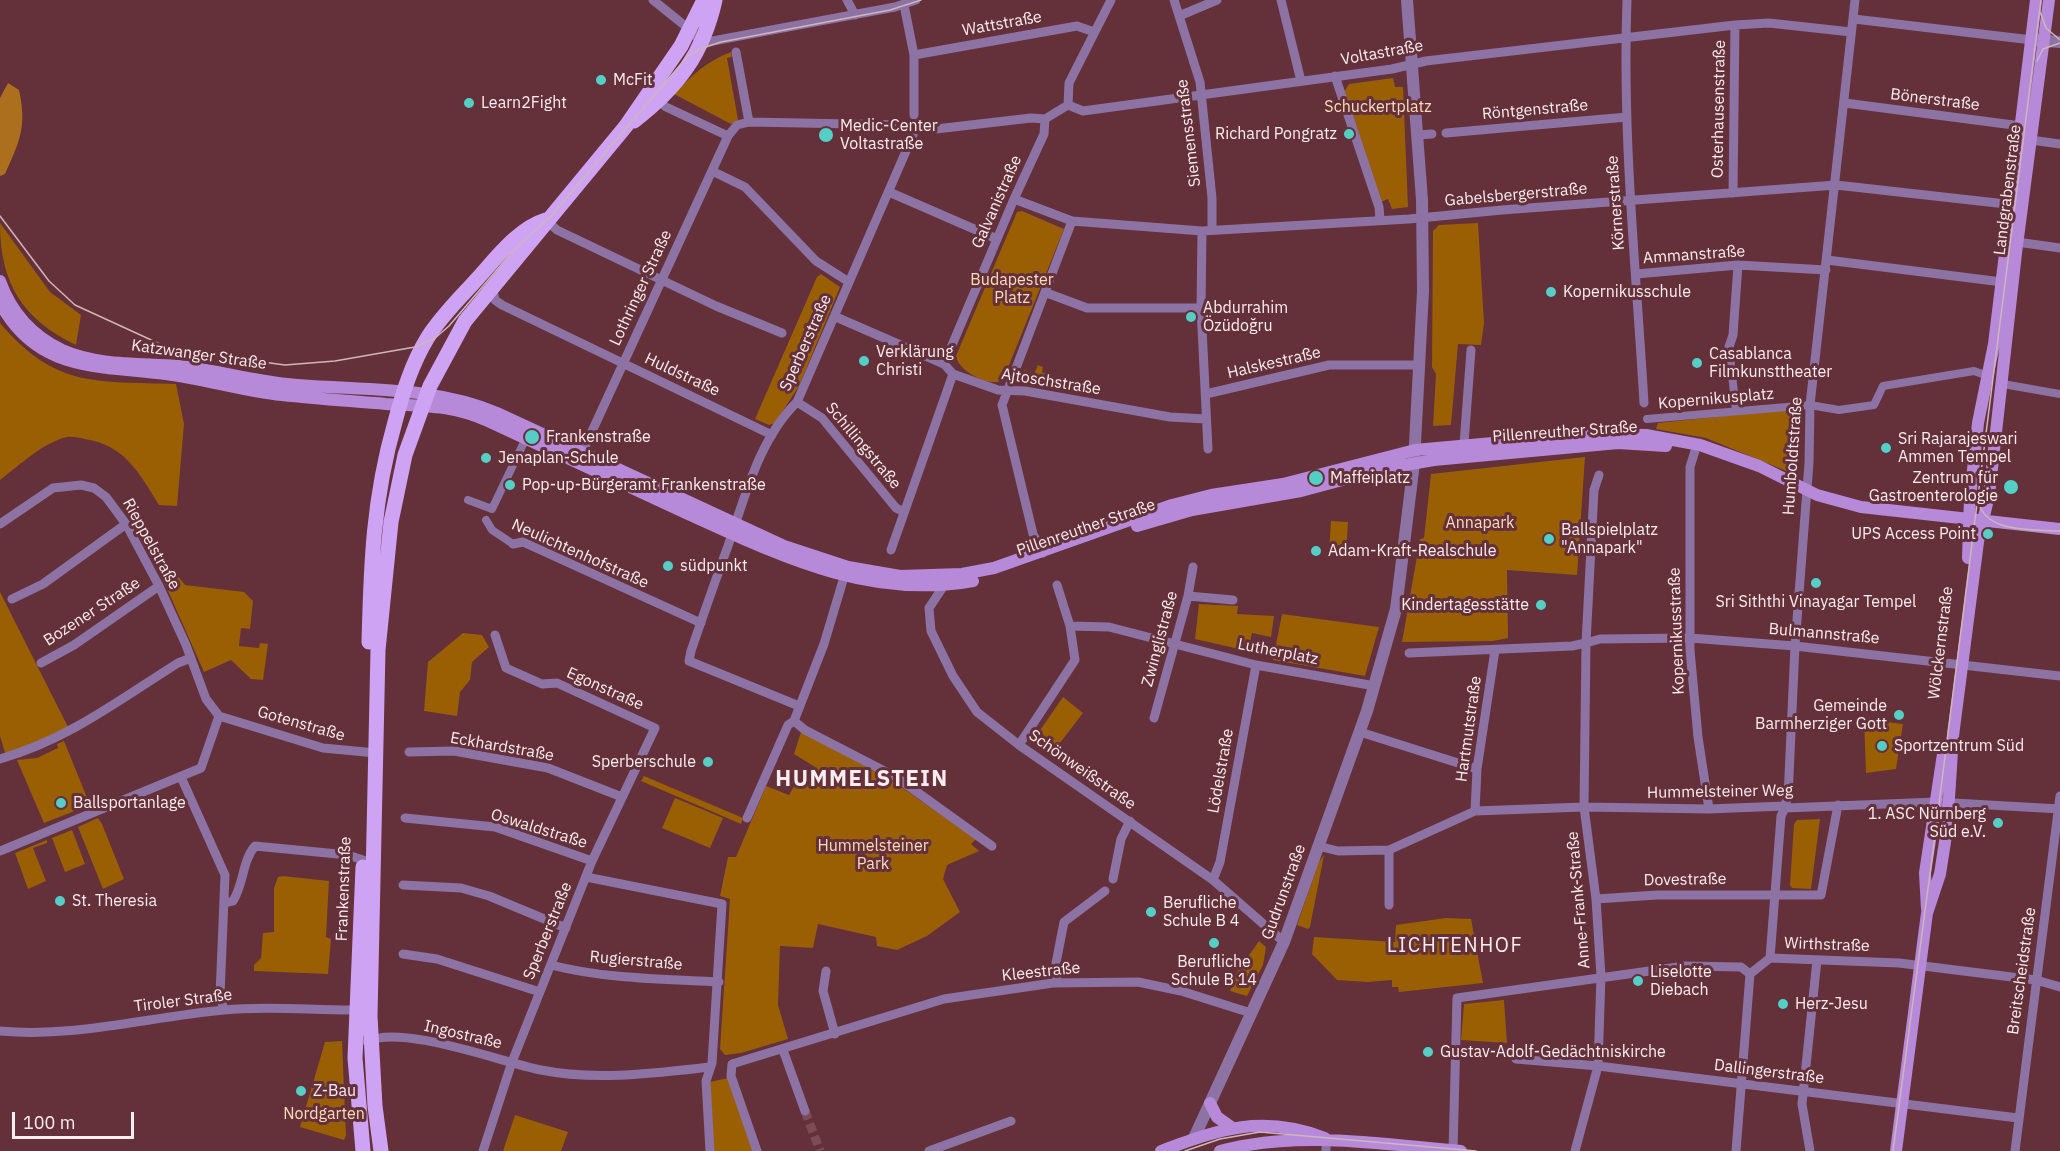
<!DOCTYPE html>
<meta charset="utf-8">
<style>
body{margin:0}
#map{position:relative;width:2060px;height:1151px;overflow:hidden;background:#64303a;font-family:"IBM Plex Sans",sans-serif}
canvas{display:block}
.scale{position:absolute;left:12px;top:1112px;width:122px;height:27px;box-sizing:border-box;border:3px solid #fbedef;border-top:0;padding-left:8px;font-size:18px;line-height:21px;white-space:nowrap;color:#fbedef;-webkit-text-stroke:4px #64303a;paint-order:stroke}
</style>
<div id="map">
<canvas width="2060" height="1151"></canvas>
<div class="scale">100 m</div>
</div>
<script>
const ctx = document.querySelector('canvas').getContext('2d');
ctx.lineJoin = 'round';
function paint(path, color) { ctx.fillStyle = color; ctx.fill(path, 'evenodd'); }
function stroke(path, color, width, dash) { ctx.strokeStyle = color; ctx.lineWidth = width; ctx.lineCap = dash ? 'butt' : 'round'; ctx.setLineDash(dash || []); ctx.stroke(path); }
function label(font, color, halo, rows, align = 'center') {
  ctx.font = font + ' "IBM Plex Sans",sans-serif'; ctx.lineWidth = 6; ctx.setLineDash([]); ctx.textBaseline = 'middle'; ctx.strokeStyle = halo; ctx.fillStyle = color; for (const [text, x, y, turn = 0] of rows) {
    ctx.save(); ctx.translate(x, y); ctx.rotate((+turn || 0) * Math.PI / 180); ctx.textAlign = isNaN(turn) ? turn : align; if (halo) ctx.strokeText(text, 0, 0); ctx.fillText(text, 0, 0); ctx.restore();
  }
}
paint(new Path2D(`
 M731,52L732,57L727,58L738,120L731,124L674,94C692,75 707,61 731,52Z
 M1393,78L1395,87H1403L1408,207L1392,209L1388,199L1381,202L1344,92L1349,84Z
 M1022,211L1064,229L1003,380C990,388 958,371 956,356L1017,212Z
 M0,223L50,292L81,315L76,345C22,319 0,283 0,223Z
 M1478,223L1484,323L1481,345L1458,344L1451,425L1433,426L1436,374L1432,367L1433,231L1439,225Z
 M821,274L840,287L799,386L775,423L769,425L755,419L817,277Z
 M0,323C56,389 97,381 176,384L184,424L177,506L159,505C140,474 125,445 85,439C80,438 72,436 67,437C42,443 20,465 0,480Z
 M1038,365L1043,367L1042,372L1056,379L1053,387L1022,380L1024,370L1034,374Z
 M1801,408L1796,475L1706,438L1656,429L1658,423Z
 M1585,457L1577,575L1507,570L1508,638L1493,641L1402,642L1420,539L1424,538L1431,474Z
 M1331,521L1348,522L1346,554L1329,553Z
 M142,532L185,585L244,592L253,601L250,629L241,628L239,646L259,648L260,643L268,644L263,680L251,679L231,660L204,672Z
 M0,592L69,729L6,756L0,736Z
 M1199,604L1238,606L1237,614L1274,616L1271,637L1252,633L1248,651L1195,639Z
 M1282,614L1379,627L1365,676L1273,660Z
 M463,633L482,635L489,647L472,662L470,680L460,692L457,716L424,711L428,662Z
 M1063,697L1083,713L1053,752L1034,739Z
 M1864,719L1903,724L1896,769L1866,773Z
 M801,732L878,771L976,839L971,844L979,851L947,865L943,879L960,912L927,936L897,950L877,946L876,937L818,924L813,948L780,946L778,1005L788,1039L741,1053L725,1055L720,1049L730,899L720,896L728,857H736L766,786L789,795L797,781L809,775L815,767L794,754Z
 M64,741L90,805L44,823L17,760L37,758L58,748L57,744Z
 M644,776L743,818L741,824L641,781Z
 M675,798L723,818L710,848L662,828Z
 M98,818L102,824L124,879L103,889L78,827Z
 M1820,819L1811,889L1792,888L1790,885L1794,824L1797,820Z
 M72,830L85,864L65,872L52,838Z
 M47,840V843L33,848L46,881L28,889L15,853Z
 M1324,855L1310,927L1308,929L1297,925L1319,862Z
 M283,876L329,881L326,937L331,939L328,974L254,971V965L261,958L263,933L274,932V888L278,877Z
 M1446,918L1471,919L1483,983L1399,992L1398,987H1392V980L1368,982L1337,980L1312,954L1314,937L1395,942L1396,925Z
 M1259,941L1266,947L1263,965L1247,996L1230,991L1236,974Z
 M1504,1000L1507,1043L1461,1040L1464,1004Z
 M342,1041L346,1135L344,1140L300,1127L325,1042Z
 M728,1078L754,1151H714L710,1082Z
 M515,1115L568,1132L561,1151H503Z`), '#995f02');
paint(new Path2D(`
 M8,83L19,90C27,126 20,141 5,174L0,176V98Z`), '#ab6f1d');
stroke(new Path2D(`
 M805,1111L820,1151`), '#7b4c55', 9, [9, 4.5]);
stroke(new Path2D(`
 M1729,347L1736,411
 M2003,384L2060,394
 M1647,419L1810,405L1839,410L1874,405L1883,386L1974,371L1988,376
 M468,500L492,509L526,438
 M486,520L492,530L513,544`), '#8d72a4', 8);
stroke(new Path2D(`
 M653,0L689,29L702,43L895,7L916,0
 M847,0L855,15
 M1174,0L1200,82L1212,198V230
 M1281,0L1301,81
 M1627,0C1622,135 1636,268 1644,403
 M904,5L914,55V115
 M1179,16L1217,0
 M1854,19L2032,40
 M736,52L749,122
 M914,55L1077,26L1094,32
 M1335,76L1379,207L1380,220
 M656,99L666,107L728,136L737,125L749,122L905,125
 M1845,103L2021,126
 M1068,105L1069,83L1111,0
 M925,126L936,129L1031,118L1045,119L1068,105L1083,111L1392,69L1426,61L1735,25L1769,23L1851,32
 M1446,133L1627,117
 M1418,135L1432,134
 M2031,140L2060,144
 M712,171L745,187L816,261L849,282
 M889,192L997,239
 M1733,193L1735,25
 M1014,199L1072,221L1202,231L1409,219L1502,210L1836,185L2015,205
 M546,220L557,230L716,306L782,333
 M1202,231L1201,308L1208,449
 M2017,242L2060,248
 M1827,260L2002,282
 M1636,274L1738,265L1826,270
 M492,286L495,300L502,305L772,435
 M1047,293L1087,308H1201
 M836,317L944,364L953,374L998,390L1025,391L1170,417L1206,419
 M1729,347L1733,335L1738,265
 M944,364L1014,199L1044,134L1045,119
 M1206,394L1329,365H1420
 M797,402L822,418L896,508L904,512
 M1464,444L1471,350
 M1695,451L1690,467V650L1698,737L1709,809
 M582,453L728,136
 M0,524L53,488L81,485L94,488L106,497L126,524L159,586L186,645L206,699L219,716
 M513,544L523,542L701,623
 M891,550L953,374
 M1043,553L1033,534L1002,405L1072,221
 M945,584L929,608L931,631L953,676L977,712L1019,745L1213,880L1284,942
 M1188,596L1233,600
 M12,599L43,584L126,524
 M1070,626L1109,627L1256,665L1375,686
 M1409,653L1572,646L1586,643L1594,490L1599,475
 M41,663L74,645L159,586
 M799,706L689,661L691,651C703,616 715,581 728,546C745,497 759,439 797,402L913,135
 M219,716L323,748L376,753
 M1154,718L1188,596L1193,567
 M794,721L805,730L896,777L992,846
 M1360,732L1477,769
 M1019,745L1075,660L1070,626L1057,585
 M409,752L454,751L548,768L622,797
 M0,759C69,739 119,700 178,663L191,658
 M181,777L225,875L220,995L224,1010
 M1784,806L1788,798L1795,646L1809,463L1810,405L1855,0
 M1785,808L1936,802L2060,809
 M1475,811L1477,769L1495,650
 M405,818L495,827L592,861
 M747,818L788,725L794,721L824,644L844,577
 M1318,846L1338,851L1389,850L1475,811L1584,807L1709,809L1784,806
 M0,851L201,768L219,716
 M586,877L722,904L712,1063L706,1081L710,1151
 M1113,879L1121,839L1130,821
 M1213,880L1220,862L1256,665
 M403,885L461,888L489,896L566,928
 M1596,899L1657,895H1821L1838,805
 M225,903L233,901C244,884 242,861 255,846L348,855L363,860
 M1389,905V850
 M403,954L437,959L540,992
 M1770,958L1781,816L1785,808
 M551,965C605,979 663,979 719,982
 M826,971L823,991L835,1034
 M1750,974L1770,958L1899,963L2036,980L2060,987
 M1057,983L1056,963L1064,922L1105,891
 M0,1031C76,1038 148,1017 224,1010C270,1005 316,1011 362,1010
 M367,1042C399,1023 504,1063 541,1070C596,1081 655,1073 710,1067
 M783,1050L805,1111
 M1516,1059L1598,1066L2018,1118
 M483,1151L512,1062L592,861L655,728L557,683L542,684L506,668L495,635
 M757,1151L731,1076L732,1064L944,999L1053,983L1138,982L1181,991L1251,1013
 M929,1151L1011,1121
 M1326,1151V1138
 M1453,1151L1457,998L1685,966L1741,967L1750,974
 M1575,1151L1598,1066L1601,976L1596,899L1584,807L1586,643L1600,639L1690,638L1795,646L2060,676
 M1736,1151L1750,974
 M1810,1151L1802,1104L1817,960
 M2015,1151L2060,796`), '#8d72a4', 9);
stroke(new Path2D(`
 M2034,40L2060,42
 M1194,1138L1284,942L1367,711L1396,609L1414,463L1423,291L1422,200L1407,0`), '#8d72a4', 12);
stroke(new Path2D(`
 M0,281C11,312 33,336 62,350C98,366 141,363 179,366C215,370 250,380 287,384C357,391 431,385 497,413L784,546L848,567L900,576L962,574L994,568L1172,505L1211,495L1283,484L1415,450L1593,434L1646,435L1700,445L1759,466L1817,495L1861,507L2060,529
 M0,303C38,373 98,365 166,374C205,379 243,391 282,395C317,399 352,401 386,404C425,406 452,405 488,421C554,451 620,483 686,513C779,555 868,600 973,581
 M1137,526L1192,510L1301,491L1387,468L1434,460L1618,443L1666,446
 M1968,558L1970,498L1978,423L1994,344L2036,0
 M1927,909L1925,873L1943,754
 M1210,1103L1217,1117L1231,1127
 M1161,1151C1220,1129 1262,1114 1325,1138
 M1220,1151C1298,1130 1381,1144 1461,1151
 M1896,1151L1927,913L1940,874L1947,829L1953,736L1978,542L1989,495L2016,253L2049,0`), '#b68ad9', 12);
stroke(new Path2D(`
 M634,121C678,87 703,54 715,0
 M369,642C371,563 373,499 395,422C403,392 412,363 428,337C442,315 461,297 478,278C497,257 519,228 546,220
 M363,867L355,1058L363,1151
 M381,1151L375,1106L370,1016L378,650L391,522L405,455L430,386L465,321L626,126L681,46L704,0`), '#cfa3f4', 15);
stroke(new Path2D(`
 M2040,12L2046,28L2060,40
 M2037,61L2043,49L2060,43
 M0,216L49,281L75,305L160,344L196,353L285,365L335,361L415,347L434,339L449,326L512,252L552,215L687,57L700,49L721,42L890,10L921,0
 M1978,499C1983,534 2033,529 2060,531
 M1185,1151L1220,1139L1260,1132L1476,1151
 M1893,1151L1933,851L2041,0`), '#cfb6ba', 1.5);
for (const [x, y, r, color] of [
 [601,80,6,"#55cec5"],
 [469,103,6,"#55cec5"],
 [1349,134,6,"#55cec5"],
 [826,135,8,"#55cec5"],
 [1551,292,6,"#55cec5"],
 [1191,317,6,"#55cec5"],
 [864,361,6,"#55cec5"],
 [1697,363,6,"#55cec5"],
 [532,437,8,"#55cec5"],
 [1886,448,6,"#55cec5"],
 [486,458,6,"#55cec5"],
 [1316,478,8,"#55cec5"],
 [510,485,6,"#55cec5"],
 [2011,487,8,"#55cec5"],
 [1988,534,6,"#55cec5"],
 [1549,539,6,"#55cec5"],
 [1316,551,6,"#55cec5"],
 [668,566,6,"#55cec5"],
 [1816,583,6,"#55cec5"],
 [1541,605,6,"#55cec5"],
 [1899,715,6,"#55cec5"],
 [1882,746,6,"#55cec5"],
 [708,762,6,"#55cec5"],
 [61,803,6,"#55cec5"],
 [1998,823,6,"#55cec5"],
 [60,901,6,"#55cec5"],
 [1151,912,6,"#55cec5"],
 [1214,943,6,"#55cec5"],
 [1638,981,6,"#55cec5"],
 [1783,1004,6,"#55cec5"],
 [1428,1052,6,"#55cec5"],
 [301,1091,6,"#55cec5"]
]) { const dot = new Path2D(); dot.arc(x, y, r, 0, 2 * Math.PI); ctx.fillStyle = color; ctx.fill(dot); stroke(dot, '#64303a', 2); }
label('16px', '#fbedef', '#64303a', [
 ["Wattstraße",1002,24,-10],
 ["Voltastraße",1382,53,-10],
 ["Bönerstraße",1935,100,7],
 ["Osterhausenstraße",1719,109,-89],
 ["Röntgenstraße",1535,110,-5],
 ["Siemensstraße",1189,133,-97],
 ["Landgrabenstraße",2008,190,-83],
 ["Gabelsbergerstraße",1516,195,-5],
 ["Galvanistraße",997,202,-66],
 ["Körnerstraße",1616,203,-94],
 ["Ammanstraße",1694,255,-4],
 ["Lothringer Straße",641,288,-65],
 ["Sperberstraße",806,343,-66],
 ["Katzwanger Straße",199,355,8],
 ["Halskestraße",1274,363,-13],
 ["Huldstraße",682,375,25],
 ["Ajtoschstraße",1051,382,9],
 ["Kopernikusplatz",1716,399,-5],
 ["Pillenreuther Straße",1565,432,-4],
 ["Schillingstraße",863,446,50],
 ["Humboldtstraße",1793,456,-86],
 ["Pillenreuther Straße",1086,528,-19],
 ["Rieppelstraße",151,544,61],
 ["Neulichtenhofstraße",580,554,24],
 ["Bozener Straße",92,612,-33],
 ["Kopernikusstraße",1677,631,-92],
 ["Bulmannstraße",1824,634,5],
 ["Zwinglistraße",1160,639,-75],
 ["Wölckernstraße",1941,643,-83],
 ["Lutherplatz",1278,652,11],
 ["Egonstraße",605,689,24],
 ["Gotenstraße",301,724,16],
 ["Hartmutstraße",1469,729,-82],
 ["Eckhardstraße",502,747,10],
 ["Schönweißstraße",1082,770,35],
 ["Lödelstraße",1221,771,-80],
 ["Hummelsteiner Weg",1720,792,-1],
 ["Oswaldstraße",539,829,17],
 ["Dovestraße",1685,880,-1],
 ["Frankenstraße",344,889,-88],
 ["Gudrunstraße",1284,892,-70],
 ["Anne-Frank-Straße",1579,900,-95],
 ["Sperberstraße",548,931,-68],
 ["Wirthstraße",1827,945,2],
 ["Rugierstraße",636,961,5],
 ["Breitscheidstraße",2022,971,-82],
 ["Kleestraße",1041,972,-6],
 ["Tiroler Straße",183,1001,-7],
 ["Ingostraße",463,1035,13],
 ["Dallingerstraße",1769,1072,7]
]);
label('16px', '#fbedef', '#64303a', [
 ["McFit",613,80],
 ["Learn2Fight",481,103],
 ["Medic-Center",840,126],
 ["Voltastraße",840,144],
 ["Richard Pongratz",1337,134,"right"],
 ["Kopernikusschule",1563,292],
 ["Abdurrahim",1203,308],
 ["Özüdoğru",1203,326],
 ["Verklärung",876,352],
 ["Christi",876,370],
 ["Casablanca",1709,354],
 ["Filmkunsttheater",1709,372],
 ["Frankenstraße",546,437],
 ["Sri Rajarajeswari",1898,439],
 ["Ammen Tempel",1898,457],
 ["Jenaplan-Schule",498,458],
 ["Maffeiplatz",1330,478],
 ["Zentrum für",1998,478,"right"],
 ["Gastroenterologie",1998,496,"right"],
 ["Pop-up-Bürgeramt Frankenstraße",522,485],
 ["Ballspielplatz",1561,530],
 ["\"Annapark\"",1561,548],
 ["UPS Access Point",1976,534,"right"],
 ["Adam-Kraft-Realschule",1328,551],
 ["südpunkt",680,566],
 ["Sri Siththi Vinayagar Tempel",1816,602,"center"],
 ["Kindertagesstätte",1529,605,"right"],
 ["Gemeinde",1887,706,"right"],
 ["Barmherziger Gott",1887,724,"right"],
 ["Sportzentrum Süd",1894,746],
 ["Sperberschule",696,762,"right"],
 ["Ballsportanlage",73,803],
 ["1. ASC Nürnberg",1986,814,"right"],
 ["Süd e.V.",1986,832,"right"],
 ["St. Theresia",72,901],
 ["Berufliche",1163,903],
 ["Schule B 4",1163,921],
 ["Berufliche",1214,962,"center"],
 ["Schule B 14",1214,980,"center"],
 ["Liselotte",1650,972],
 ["Diebach",1650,990],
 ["Herz-Jesu",1795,1004],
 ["Gustav-Adolf-Gedächtniskirche",1440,1052],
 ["Z-Bau",313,1091]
], 'left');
label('16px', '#feddb9', '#64303a', [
 ["Schuckertplatz",1378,107],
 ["Budapester",1012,280],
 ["Platz",1012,298],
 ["Annapark",1480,523],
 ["Hummelsteiner",873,846],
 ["Park",873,864],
 ["Nordgarten",324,1114]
]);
ctx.letterSpacing = '1.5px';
label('20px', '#fbedef', '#64303a', [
 ["LICHTENHOF",1455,946]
]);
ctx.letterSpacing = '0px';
ctx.letterSpacing = '1.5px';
label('bold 22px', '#fbedef', '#64303a', [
 ["HUMMELSTEIN",862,780]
]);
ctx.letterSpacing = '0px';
</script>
